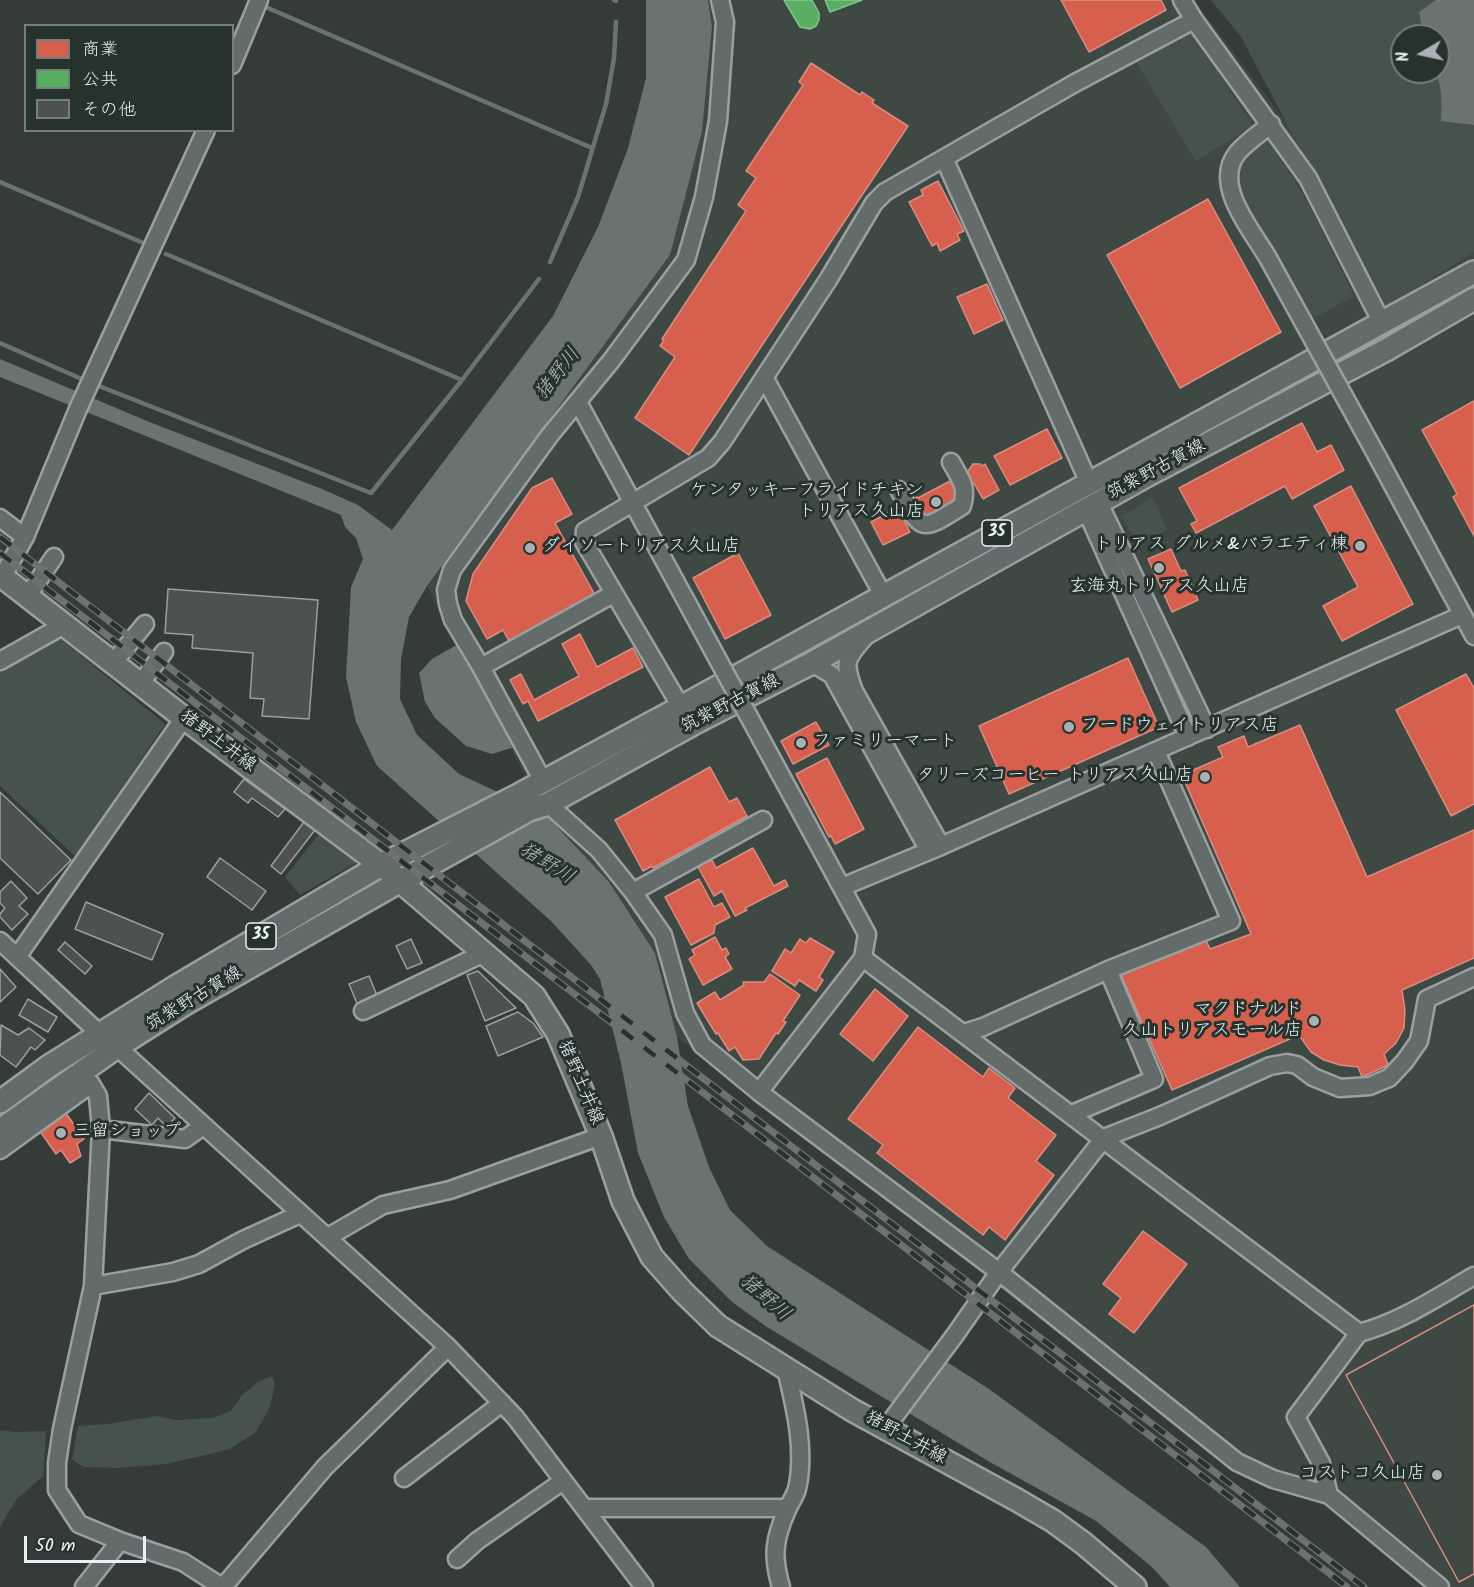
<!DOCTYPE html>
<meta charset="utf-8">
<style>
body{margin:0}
#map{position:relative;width:1474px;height:1587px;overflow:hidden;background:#353b38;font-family:Kalam,"Klee One",sans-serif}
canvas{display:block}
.legend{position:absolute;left:24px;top:24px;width:210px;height:108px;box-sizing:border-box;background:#26332d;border:2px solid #747f7e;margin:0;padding:8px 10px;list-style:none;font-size:18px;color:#e8f1f8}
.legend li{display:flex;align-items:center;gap:12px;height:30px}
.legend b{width:30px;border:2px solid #747f7e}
.north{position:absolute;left:1390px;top:24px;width:60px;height:60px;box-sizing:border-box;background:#26332d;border:2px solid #747f7e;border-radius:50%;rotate:261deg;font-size:16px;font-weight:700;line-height:24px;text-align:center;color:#e8f1f8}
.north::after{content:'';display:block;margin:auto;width:21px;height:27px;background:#a9b1b5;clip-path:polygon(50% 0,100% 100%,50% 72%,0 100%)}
.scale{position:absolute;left:24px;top:1536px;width:122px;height:27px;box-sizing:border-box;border:3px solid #e8f1f8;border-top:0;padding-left:8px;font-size:18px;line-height:21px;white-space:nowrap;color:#e8f1f8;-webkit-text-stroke:4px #26332d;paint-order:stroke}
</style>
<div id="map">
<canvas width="1474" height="1587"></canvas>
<ul class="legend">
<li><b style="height:16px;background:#d6604d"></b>商業</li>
<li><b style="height:16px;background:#5aae61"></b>公共</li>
<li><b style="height:16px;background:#4d5250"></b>その他</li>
</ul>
<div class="north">N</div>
<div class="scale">50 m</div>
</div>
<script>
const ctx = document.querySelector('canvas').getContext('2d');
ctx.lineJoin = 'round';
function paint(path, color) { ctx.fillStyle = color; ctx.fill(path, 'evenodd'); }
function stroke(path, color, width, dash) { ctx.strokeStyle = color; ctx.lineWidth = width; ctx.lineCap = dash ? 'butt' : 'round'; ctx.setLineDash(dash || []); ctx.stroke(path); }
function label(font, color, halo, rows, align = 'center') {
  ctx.font = font + ' Kalam,"Klee One",sans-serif'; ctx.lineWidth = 6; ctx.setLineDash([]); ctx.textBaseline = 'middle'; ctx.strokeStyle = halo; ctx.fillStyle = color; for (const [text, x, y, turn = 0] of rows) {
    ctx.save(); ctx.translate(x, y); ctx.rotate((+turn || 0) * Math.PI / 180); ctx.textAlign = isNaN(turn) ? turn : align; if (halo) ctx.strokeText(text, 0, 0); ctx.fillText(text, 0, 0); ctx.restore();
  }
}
paint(new Path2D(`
 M708,0H1194L1325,173L1474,250V1587H1424L1327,1507L1243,1477L677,1037L655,953L609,882L545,814L427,586L670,255L712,26Z`), '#3e4944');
paint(new Path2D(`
 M1211,0H1474V252L1384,308L1241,37ZM1402,36H1438V72H1402Z
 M1190,29L1253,126L1196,161L1136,62Z
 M1269,139L1310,207L1354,296L1312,319L1240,193L1236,172L1242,160Z
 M1153,497L1167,530L1137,546L1122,516Z
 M58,637L165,724L76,857L0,786V669Z
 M319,834L344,848L356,863L300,895L285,877Z
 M272,1376L275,1384L270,1407L256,1432L230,1449L167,1464L118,1468L84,1467L72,1460L78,1426L107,1424L158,1416L176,1420L212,1418L231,1411L242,1395L258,1382Z
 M0,1430L16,1432L46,1431L43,1476L16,1500L0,1527Z`), '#46524e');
paint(new Path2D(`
 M646,0H708L712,26L702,131L670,255L427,586L409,617L401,659L400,699L417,735L459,774L545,814L609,882L655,953L677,1037L688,1106L709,1167L730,1210L767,1246L989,1389L1206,1547L1240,1587H1170L1152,1567L1096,1521L988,1461L767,1327L732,1302L689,1259L664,1217L638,1153L621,1063L600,979L591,965L551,921L377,766L356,722L346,677L351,587L363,559L356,538L345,527L341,515L0,377V359L147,421L322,489L358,505L392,530L553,316L598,227L628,148L646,78Z
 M1436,0H1474V125L1441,121C1442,104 1442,88 1436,72H1438V36H1424L1419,12Z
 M460,643L515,747L492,754L466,746L435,718L425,702L419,673L432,659Z`), '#687372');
const shops = new Path2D(`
 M1061,0H1161L1166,10L1089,52Z
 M811,63L860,95L862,92L874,100L872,103L908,126L689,455L635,418L675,357L660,346L664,340L662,339L746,211L738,205L756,178L746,171L803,85L799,82Z
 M938,181L964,231L957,234L960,240L940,251L937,243L932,246L909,202L923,195L921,190Z
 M1208,199L1281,332L1180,388L1107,255Z
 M987,284L1003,320L974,334L957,297Z
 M1474,401V536L1453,497L1457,494L1422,430Z
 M1302,423L1317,452L1331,445L1344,470L1292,499L1285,486L1196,533L1191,524L1197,521L1179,488Z
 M1047,429L1062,458L1010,485L994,456Z
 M973,464H980L982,466L985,464L999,490L983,499L975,485L968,482L966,474Z
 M552,478L572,514L555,523L595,595L510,643L503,630L487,639L466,601L473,574L532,488Z
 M950,481L958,496V502L926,519L911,500L917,497L918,498Z
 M1351,486L1413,604L1342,641L1323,606L1358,587L1314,506Z
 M898,508L910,532L883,545L871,522Z
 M1171,549L1181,571L1185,570L1198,600L1172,612L1148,559Z
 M738,553L771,615L725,639L693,578Z
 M580,634L597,667L633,648L643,667L538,721L528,701L523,704L510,680L521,674L534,700L579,676L562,644Z
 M1128,658L1159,727L1009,794L979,726Z
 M1466,674L1474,688V804L1451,816L1396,710Z
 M816,722L829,745L793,764L781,741Z
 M1300,725L1367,877L1474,830V958L1402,990L1405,1010L1404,1028L1396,1043L1384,1054L1388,1065L1362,1077L1358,1067L1340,1065L1324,1060L1311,1052L1299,1035L1172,1090L1121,975L1205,938L1210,949L1251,934L1182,775L1223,757L1218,747L1244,736L1248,747Z
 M827,758L864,829L835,844L831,836L829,837L796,774Z
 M710,767L729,802L737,798L747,816L653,868L652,866L643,871L615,820Z
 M753,848L774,886L785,880L788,886L745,908L747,910L735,916L722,891L714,896L698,867L712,860L716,868Z
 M699,879L714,907L722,903L730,917L715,925L714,933L691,945L665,897Z
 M715,937L722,950L726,948L729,954L725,957L732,969L703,985L689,959L695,955L692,950Z
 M810,938L834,952L819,977L823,980L816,991L799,980L795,986L772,971L785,949L791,953L800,939L806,943Z
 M770,974L800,995L783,1021L786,1022L778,1034L776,1033L759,1059L743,1060L735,1047L729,1051L718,1033L716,1034L697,1003L715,992L720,1000L744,985L743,982H764Z
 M875,989L908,1016L873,1061L840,1034Z
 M918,1027L983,1077L989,1068L1015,1088L1008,1098L1056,1135L1036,1161L1054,1175L1005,1240L989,1227L983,1235L877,1153L883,1145L848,1119Z
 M63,1109L84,1139L77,1144L81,1156L70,1163L61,1150L56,1154L37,1127Z
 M1143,1231L1187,1264L1134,1333L1109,1314L1121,1298L1103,1284Z
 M1474,1305V1574L1459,1582L1346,1375Z
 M1474,1305V1574L1459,1582L1346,1375Z`);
paint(shops, '#d6604d');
stroke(shops, '#db8c80', 1.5);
const public = new Path2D(`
 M784,0H812L819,13V20L816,26L810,29L800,27Z
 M825,0H862L830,12Z`);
paint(public, '#5aae61');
stroke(public, '#85c28e', 1.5);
stroke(new Path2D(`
 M614,0L616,1
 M261,5L592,148
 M0,182L141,242
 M550,262L578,197L606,104L614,58L616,22
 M0,343L84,380
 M462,380L539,279
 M99,386L371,493L462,380L166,254`), '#687372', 4.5);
const building = new Path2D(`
 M168,589L318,600L309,719L262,716L264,699L250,698L253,653L192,648L193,635L165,633Z
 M244,779L285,809L278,817L252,798L248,803L234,792Z
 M0,792L71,860L38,894L0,858Z
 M304,822L315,830L281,874L271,866Z
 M220,858L266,891L252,910L207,877Z
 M11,881L27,898L19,906L28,914L12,930L0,917V914L5,908L0,903V892Z
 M86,902L163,934L152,960L75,929Z
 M411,939L422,963L407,969L396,946Z
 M65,942L92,966L85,974L58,950Z
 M0,969L16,987L0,1002Z
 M478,971L516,1008L485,1021L467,975Z
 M369,976L378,998L358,1006L349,984Z
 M28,999L57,1017L48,1032L19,1015Z
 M518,1012L533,1023L543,1037L498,1056L486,1026Z
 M1,1025L18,1035L29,1028L45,1040L35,1050L31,1047L16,1067L0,1055Z
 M149,1093L175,1118L167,1127L158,1118L152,1125L135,1109Z`);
paint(building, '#4d5250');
stroke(building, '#9a9f9f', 1.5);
const minor = new Path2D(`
 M1182,0L1194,20L1308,178L1382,323
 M232,65L259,0
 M944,158L1089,483
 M1268,258C1252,230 1211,184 1238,152C1247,142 1260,133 1271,124
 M764,377L883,595
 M578,402L691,610
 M1377,456L1474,636
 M899,490C922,534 922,531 962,506C968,487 960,478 951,462
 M1099,503L1207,729
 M1086,510L1188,737
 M0,518L25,537
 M2,577L25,537L78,409L206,130
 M27,597L54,557
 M864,638C844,660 844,664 854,691L941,846
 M0,661L64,625
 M113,663L145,624
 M812,663L832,675L929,851
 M481,667L613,594
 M140,684L164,652
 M681,707L584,542L585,531L708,458L722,442L828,280L874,203L885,192L1075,83L1194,20
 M543,781L481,667L453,620L448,604L446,590L452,570L550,435L611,361L686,260L704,197L718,121L725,22L720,0
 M548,804L599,850L633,892L663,935L685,1013L702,1045L759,1092L999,1272L1237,1462L1273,1479L1329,1495L1440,1587
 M842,887L941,846L1462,615
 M633,892L763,820
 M0,941L100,1034L117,1047L448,1347L515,1417L644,1587
 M17,957L184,718
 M863,958L1359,1333
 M363,1011L484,953
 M964,1033L983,1027L1108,970L1231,921L1156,751
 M80,1075L91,1084L98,1096L101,1129L93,1286L62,1429L57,1463V1490L79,1524L120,1541L183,1562L222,1587
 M759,1092L863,958L867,934L779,772
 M1072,1114L1154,1079L1108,970
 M101,1129L185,1139L203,1126
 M0,1150L91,1084
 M328,1237L383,1205L450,1190L601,1136
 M93,1286L173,1272L199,1264L243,1240L300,1214
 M885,1429L955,1335L999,1272L1104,1138L1160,1116L1270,1066L1287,1063L1297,1065L1313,1077L1340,1088L1370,1086L1379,1082L1389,1078L1405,1061L1419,1041L1427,999L1474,977
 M404,1478L502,1403
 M1329,1495L1321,1463L1296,1417L1359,1333C1401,1322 1437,1297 1474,1276
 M584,1508H788
 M457,1559L477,1541L563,1481
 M84,1587L120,1541
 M223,1587L325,1467L448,1347
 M781,1587C772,1556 774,1539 787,1510C790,1503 795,1496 797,1489C806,1450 795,1407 786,1369`);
const major = new Path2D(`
 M0,575L184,718L381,865L534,996L558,1034L601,1136L623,1201L652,1257L683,1292L718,1326L852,1410L1017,1500L1053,1521L1083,1543L1135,1587
 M0,1102L49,1066L175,987L381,865L520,794L681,707L1474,272
 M0,1130L117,1047L185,1004L399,882L529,810L548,804L693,724L812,663L1148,475L1386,350L1474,299`);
stroke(minor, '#9a9f9f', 21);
stroke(major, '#9a9f9f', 26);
stroke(minor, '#646b6b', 16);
stroke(major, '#646b6b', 21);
const rail = new Path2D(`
 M0,537L1364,1587
 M0,553L1347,1587`);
stroke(rail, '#6e7171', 7);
stroke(rail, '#26332d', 4.5, [14]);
const minorBridge = new Path2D(`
 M1268,258L1377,456
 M691,610L779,772`);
stroke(minorBridge, '#9a9f9f', 21, []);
stroke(minorBridge, '#646b6b', 16);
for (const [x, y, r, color] of [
 [936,502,6,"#a9b1b5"],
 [1360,546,6,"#a9b1b5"],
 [530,548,6,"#a9b1b5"],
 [1159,568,6,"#a9b1b5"],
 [1069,727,6,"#a9b1b5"],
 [801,743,6,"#a9b1b5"],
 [1205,777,6,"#a9b1b5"],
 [1314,1021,6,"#a9b1b5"],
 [61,1133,6,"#a9b1b5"],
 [1437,1475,6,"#a9b1b5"]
]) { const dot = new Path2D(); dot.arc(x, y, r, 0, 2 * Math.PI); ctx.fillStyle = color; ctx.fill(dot); stroke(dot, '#26332d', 2); }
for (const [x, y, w] of [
 [997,533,30],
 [261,936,30]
]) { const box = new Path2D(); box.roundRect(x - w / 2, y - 13, w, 26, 4.5); ctx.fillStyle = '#26332d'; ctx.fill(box); stroke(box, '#e8f1f8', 1.5); }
label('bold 16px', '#e8f1f8', null, [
 ["35",997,533],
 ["35",261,936]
]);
label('18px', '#e8f1f8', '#26332d', [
 ["筑紫野古賀線",1157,471,-28],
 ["筑紫野古賀線",731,705,-27],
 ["猪野土井線",217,742,37],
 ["筑紫野古賀線",195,1000,-31],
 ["猪野土井線",579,1083,67],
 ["猪野土井線",905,1439,29]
]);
label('18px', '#e8f1f8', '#26332d', [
 ["ケンタッキーフライドチキン",924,492],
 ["トリアス久山店",924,513],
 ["トリアス グルメ&バラエティ棟",1348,546],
 ["ダイソートリアス久山店",542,548,"left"],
 ["玄海丸トリアス久山店",1159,588,"center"],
 ["フードウェイトリアス店",1081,727,"left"],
 ["ファミリーマート",813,743,"left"],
 ["タリーズコーヒー トリアス久山店",1193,777],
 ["マクドナルド",1302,1011],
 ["久山トリアスモール店",1302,1032],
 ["三留ショップ",73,1133,"left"],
 ["コストコ久山店",1425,1475]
], 'right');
label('italic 20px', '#b1bbbe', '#26332d', [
 ["猪野川",559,375,-52],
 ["猪野川",546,865,32],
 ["猪野川",764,1299,41]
]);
</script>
